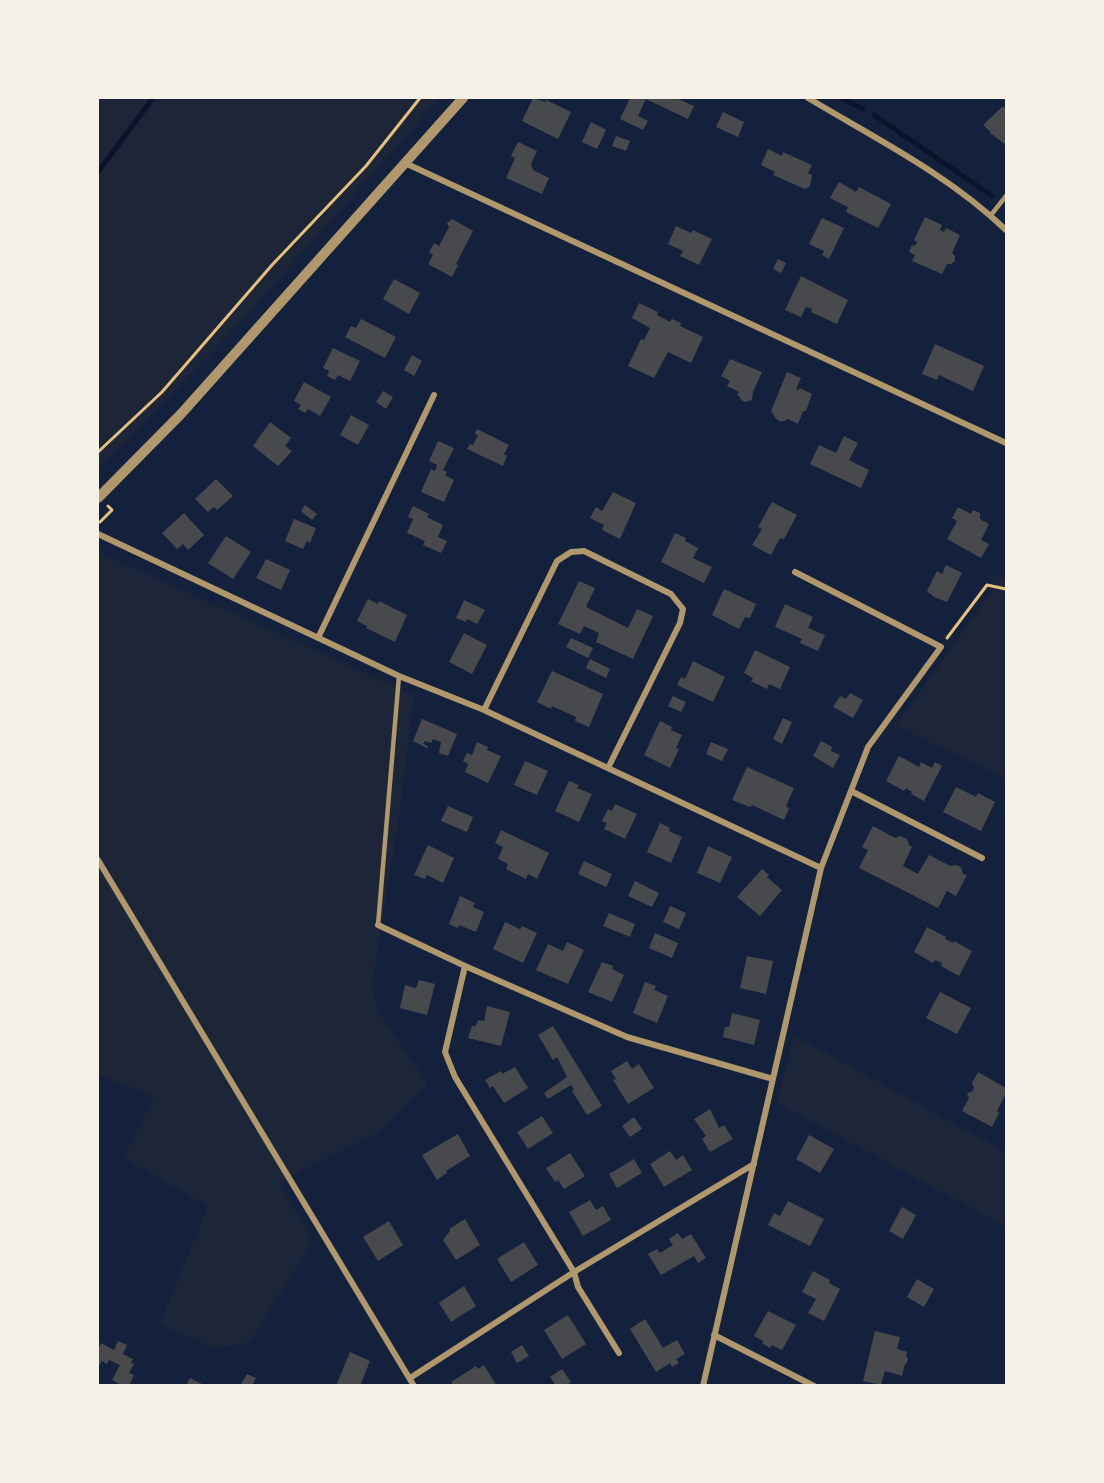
<!DOCTYPE html>
<style>
body{margin:0}
#map{position:relative;width:1104px;height:1483px;overflow:hidden;background:#14213d;font-family:Raleway,sans-serif}
canvas{display:block}
.frame{position:absolute;inset:0;border:99px solid #f6f1e7;pointer-events:none}
</style>
<div id="map">
<canvas width="1104" height="1483"></canvas>
<div class="frame"></div>
</div>
<script>
const ctx = document.querySelector('canvas').getContext('2d');
ctx.lineJoin = 'round';
function paint(path, color) { ctx.fillStyle = color; ctx.fill(path, 'evenodd'); }
function stroke(path, color, width, dash) { ctx.strokeStyle = color; ctx.lineWidth = width; ctx.lineCap = dash ? 'butt' : 'round'; ctx.setLineDash(dash || []); ctx.stroke(path); }
paint(new Path2D(`
 M98,98H440L227,337L98,469Z
 M98,552L414,695L401,804L372,985L378,1011L428,1084L377,1134L302,1171L280,1184L313,1241L249,1343L213,1348L160,1324L208,1206L123,1158L154,1097L98,1074Z
 M990,572L1006,581V778L895,726L994,588Z
 M795,1036L1006,1152V1227L776,1102Z`), '#1d2539');
stroke(new Path2D(`
 M842,98L863,109
 M874,115L992,196
 M98,172L153,98`), '#0b132b', 5);
paint(new Path2D(`
 M533,98L545,102L546,100L571,112L558,139L522,121Z
 M630,98H676L694,106L688,119L646,99L638,116L648,121L643,130L620,119Z
 M1003,106L1006,109V145L990,133L991,132L983,125Z
 M723,112L744,122L738,137L716,127Z
 M591,122L606,130L597,149L582,142Z
 M616,136L630,141L626,151L612,146Z
 M518,142L537,151L531,164L533,170L549,178L542,194L506,178L515,158L511,156Z
 M768,149L782,156L783,152L812,165L808,173L812,175L810,186L805,189L773,175L775,172L761,165Z
 M839,182L856,192L859,187L891,204L878,228L846,212L848,207L830,198Z
 M925,217L942,225L940,230L944,232L946,228L960,235L952,253L955,256V261L951,264H947L942,274L912,261L915,255L909,252L912,245L915,246L917,242L914,240Z
 M822,218L844,228L829,259L822,255L824,251L809,244Z
 M452,219L473,231L456,264L458,265L452,277L428,264L433,255L429,252L434,243L439,246L449,227L447,223Z
 M676,226L691,233L693,230L712,239L699,265L680,256L683,251L668,244Z
 M778,259L786,263L781,273L773,269Z
 M801,276L848,300L837,324L811,312L812,309L806,307L801,317L785,310Z
 M394,279L420,293L409,314L383,299Z
 M639,303L658,312L657,315L670,322L672,319L681,323L680,326L703,337L691,363L668,352L654,378L628,366L641,339L644,340L650,328L632,318Z
 M361,319L396,337L385,358L345,337L351,326L356,328Z
 M935,344L984,366L973,391L939,375L937,380L922,374Z
 M333,348L360,361L350,381L338,375L335,380L327,376L329,371L323,368Z
 M412,355L422,361L414,376L404,370Z
 M730,359L762,372L753,392L752,400L745,402L741,400L740,397L737,395L739,392L727,386L730,381L721,376Z
 M787,372L801,378L796,389L799,390L800,388L812,394L806,411H803L798,424L788,419L781,422L776,419L771,411Z
 M304,382L331,397L320,416L308,409L305,413L298,409L301,405L294,401Z
 M383,391L393,397L386,409L376,402Z
 M351,415L369,425L358,445L340,435Z
 M270,422L291,438L285,446L292,451L278,466L253,446Z
 M477,429L509,445L504,454L507,456L503,466L467,449L470,444L473,445L478,435L475,434Z
 M844,436L858,443L849,460L869,470L861,488L810,464L819,445L836,453Z
 M438,441L454,448L443,470L447,472L445,475L454,480L444,502L421,492L431,469L435,471L437,465L429,461Z
 M216,479L233,496L217,510L214,507L208,512L195,499Z
 M613,492L636,503L620,539L602,530L604,525L590,518L596,507L602,511Z
 M772,502L797,515L784,539L780,538L771,555L752,545L762,529L758,527Z
 M305,505L317,514L312,520L301,511Z
 M413,506L429,514L427,517L443,525L438,537L447,541L441,553L423,545L425,541L407,533L413,519L408,517Z
 M958,507L971,514L973,510L980,513V519L989,524L981,540L989,544L981,558L947,539L957,521L952,518Z
 M184,513L204,535L188,550L183,544L177,549L162,533Z
 M294,519L316,528L310,543L307,541L303,549L285,541Z
 M675,533L686,538L685,541L698,548L693,558L712,567L704,583L661,562Z
 M226,536L251,552L233,579L208,563Z
 M266,559L290,570L281,590L256,578Z
 M946,565L962,573L947,602L934,597L927,591L937,571L942,574Z
 M579,581L595,588L586,607L628,628L637,609L653,616L633,659L596,642L599,633L584,626L580,634L558,624Z
 M724,589L756,604L750,618L745,617L739,629L712,615Z
 M368,599L378,604L379,601L407,615L395,642L366,628L367,626L357,621Z
 M464,600L485,610L477,624L467,619L466,622L456,618Z
 M785,604L813,617L808,628L825,635L818,651L800,643L802,639L775,627Z
 M464,633L487,645L472,674L449,662Z
 M571,638L593,648L588,658L566,647Z
 M755,650L790,667L780,689L769,684L767,689L751,681L753,678L744,673Z
 M590,659L610,669L606,678L586,668Z
 M693,661L725,677L713,702L677,685L681,677L685,679Z
 M552,671L603,694L589,727L575,721L576,717L552,706L551,709L537,702Z
 M850,693L863,700L853,718L833,707L840,696L846,699Z
 M673,696L686,702L681,712L668,706Z
 M783,718L792,722L782,744L773,739Z
 M422,719L457,734L448,756L439,753L441,742L433,739L431,743L425,741L423,744L428,746L427,748L413,741Z
 M660,721L672,727L671,730L682,735L676,748L679,749L670,768L644,755Z
 M821,741L832,747L831,751L840,755L833,768L813,756Z
 M477,742L488,747L487,750L501,756L488,783L465,772L468,764L463,761L467,753L472,755Z
 M711,742L728,749L722,761L706,754Z
 M899,756L919,767L921,762L932,768L935,762L942,766L924,801L911,794L912,792L906,788L904,791L886,781Z
 M525,761L548,771L537,795L514,785Z
 M747,767L794,788L786,806L789,808L784,820L752,805L750,807L732,800Z
 M569,781L579,785L577,788L592,794L579,822L555,811Z
 M956,787L976,797L978,793L995,802L981,831L943,812Z
 M615,804L637,814L625,839L604,829L607,823L602,821L608,809L612,811Z
 M448,806L473,817L467,832L441,821Z
 M660,823L670,828L669,831L682,837L671,863L647,852Z
 M873,826L895,838L900,836L907,839L909,845L912,847L903,866L918,874L929,855L950,866L956,865L961,867L963,874L967,875L956,896L947,891L938,908L859,868L868,850L862,847Z
 M501,830L549,853L537,879L528,874L526,879L506,869L508,864L498,859L503,847L495,843Z
 M428,845L454,858L443,883L427,875L425,879L414,875Z
 M708,846L732,857L720,883L697,873Z
 M584,861L612,874L606,887L578,874Z
 M762,869L769,875L767,877L782,890L760,916L737,897Z
 M635,881L659,893L652,907L628,896Z
 M460,896L475,903L473,907L484,912L476,932L459,925L458,928L449,924Z
 M670,906L686,913L679,929L663,922Z
 M609,913L635,924L630,937L603,926Z
 M505,922L520,929L522,926L537,933L523,963L493,949Z
 M927,927L946,937L945,939L953,943L954,941L972,951L959,976L941,966L942,963L935,960L933,963L914,952Z
 M655,933L678,943L672,958L649,948Z
 M567,942L584,950L568,984L536,970L548,944L563,951Z
 M747,956L773,961L766,994L740,988Z
 M602,962L613,966L612,969L624,975L612,1002L588,992Z
 M419,980L435,984L427,1015L400,1008L405,985L416,988Z
 M645,982L656,986L654,990L668,996L657,1023L633,1013Z
 M940,992L971,1008L957,1034L926,1018Z
 M487,1006L510,1012L501,1046L468,1038L472,1026H476L478,1020L484,1021Z
 M732,1013L760,1020L754,1045L723,1037L725,1027H729Z
 M553,1026L602,1106L587,1115L572,1091L574,1089L571,1085L548,1099L544,1093L567,1077L557,1057L553,1060L538,1035Z
 M627,1061L632,1069L639,1064L654,1088L628,1104L613,1080L616,1079L611,1071Z
 M515,1067L528,1088L504,1103L493,1086L490,1088L485,1080L501,1071L502,1074Z
 M978,1072L1006,1088V1093L997,1111L999,1113L992,1127L962,1111L969,1098L967,1093L972,1092L974,1088L972,1083Z
 M710,1109L719,1128L724,1125L733,1139L710,1152L702,1139L706,1136L694,1119Z
 M542,1116L553,1133L528,1149L517,1132Z
 M634,1117L642,1129L630,1137L622,1126Z
 M458,1134L470,1156L446,1171L447,1173L437,1180L422,1155Z
 M809,1135L834,1149L820,1173L796,1159Z
 M670,1151L676,1160L683,1155L692,1170L664,1187L650,1164Z
 M570,1153L585,1176L564,1189L558,1180L555,1182L546,1168Z
 M634,1159L642,1173L617,1188L609,1174Z
 M590,1200L596,1210L603,1206L611,1220L583,1236L569,1212Z
 M788,1201L824,1219L810,1246L768,1225L774,1213L780,1216Z
 M902,1207L916,1215L903,1239L889,1231Z
 M465,1219L480,1245L456,1260L443,1240L450,1231L449,1229Z
 M389,1221L403,1245L378,1261L363,1237Z
 M678,1233L682,1239L691,1234L706,1258L698,1263L694,1256L661,1275L648,1254L657,1249L660,1253L673,1245L669,1239Z
 M524,1242L538,1265L511,1282L497,1259Z
 M813,1271L830,1280L829,1283L840,1289L824,1321L808,1313L816,1299L802,1292Z
 M917,1279L934,1289L924,1307L907,1297Z
 M464,1286L476,1306L451,1322L439,1303Z
 M768,1311L796,1325L782,1350L772,1345L770,1348L762,1343L763,1341L754,1336Z
 M568,1315L586,1344L562,1359L544,1330Z
 M645,1319L663,1348L677,1340L685,1354L676,1359L679,1363L672,1367L670,1363L656,1372L630,1329Z
 M875,1331L900,1337L897,1349L907,1352L906,1356L908,1358L907,1363L905,1364L902,1376L885,1371L881,1385L863,1381Z
 M118,1341L127,1345L123,1354L133,1359L131,1363L134,1364L129,1373L134,1375L129,1386H123L112,1380L120,1365L109,1360L107,1364L102,1361L99,1366L98,1365V1350L101,1343L114,1350Z
 M522,1345L529,1356L517,1363L511,1352Z
 M350,1352L370,1361L360,1386H336Z
 M484,1365L497,1386H454L451,1382L476,1366L478,1369Z
 M562,1369L571,1382L566,1386H556L550,1377Z
 M247,1374L256,1378L252,1386H240Z
 M190,1378L206,1386H186Z`), '#48494c');
stroke(new Path2D(`
 M98,452L162,392L272,265L366,166L420,98
 M100,522L112,510L108,506
 M947,638L987,585L1006,589`), '#e5c07b', 3);
stroke(new Path2D(`
 M991,215L1006,196
 M378,925L399,676`), '#b1986c', 4.5);
stroke(new Path2D(`
 M808,98C875,138 949,175 1006,230
 M405,163L1006,443
 M98,534L399,676L484,710L821,868
 M318,638L434,395
 M484,710L557,561L571,552L584,551L671,594L683,609L680,623L608,768
 M851,791L982,858
 M98,860L414,1386
 M378,925L465,966L627,1037L773,1079
 M465,966L445,1052L455,1077L574,1272L578,1287L619,1353
 M714,1335L814,1386
 M410,1378L574,1272L754,1164
 M703,1386L821,868L868,747L941,647L795,572`), '#b1986c', 6);
stroke(new Path2D(`
 M98,498L181,414L463,98`), '#b1986c', 10);
</script>
